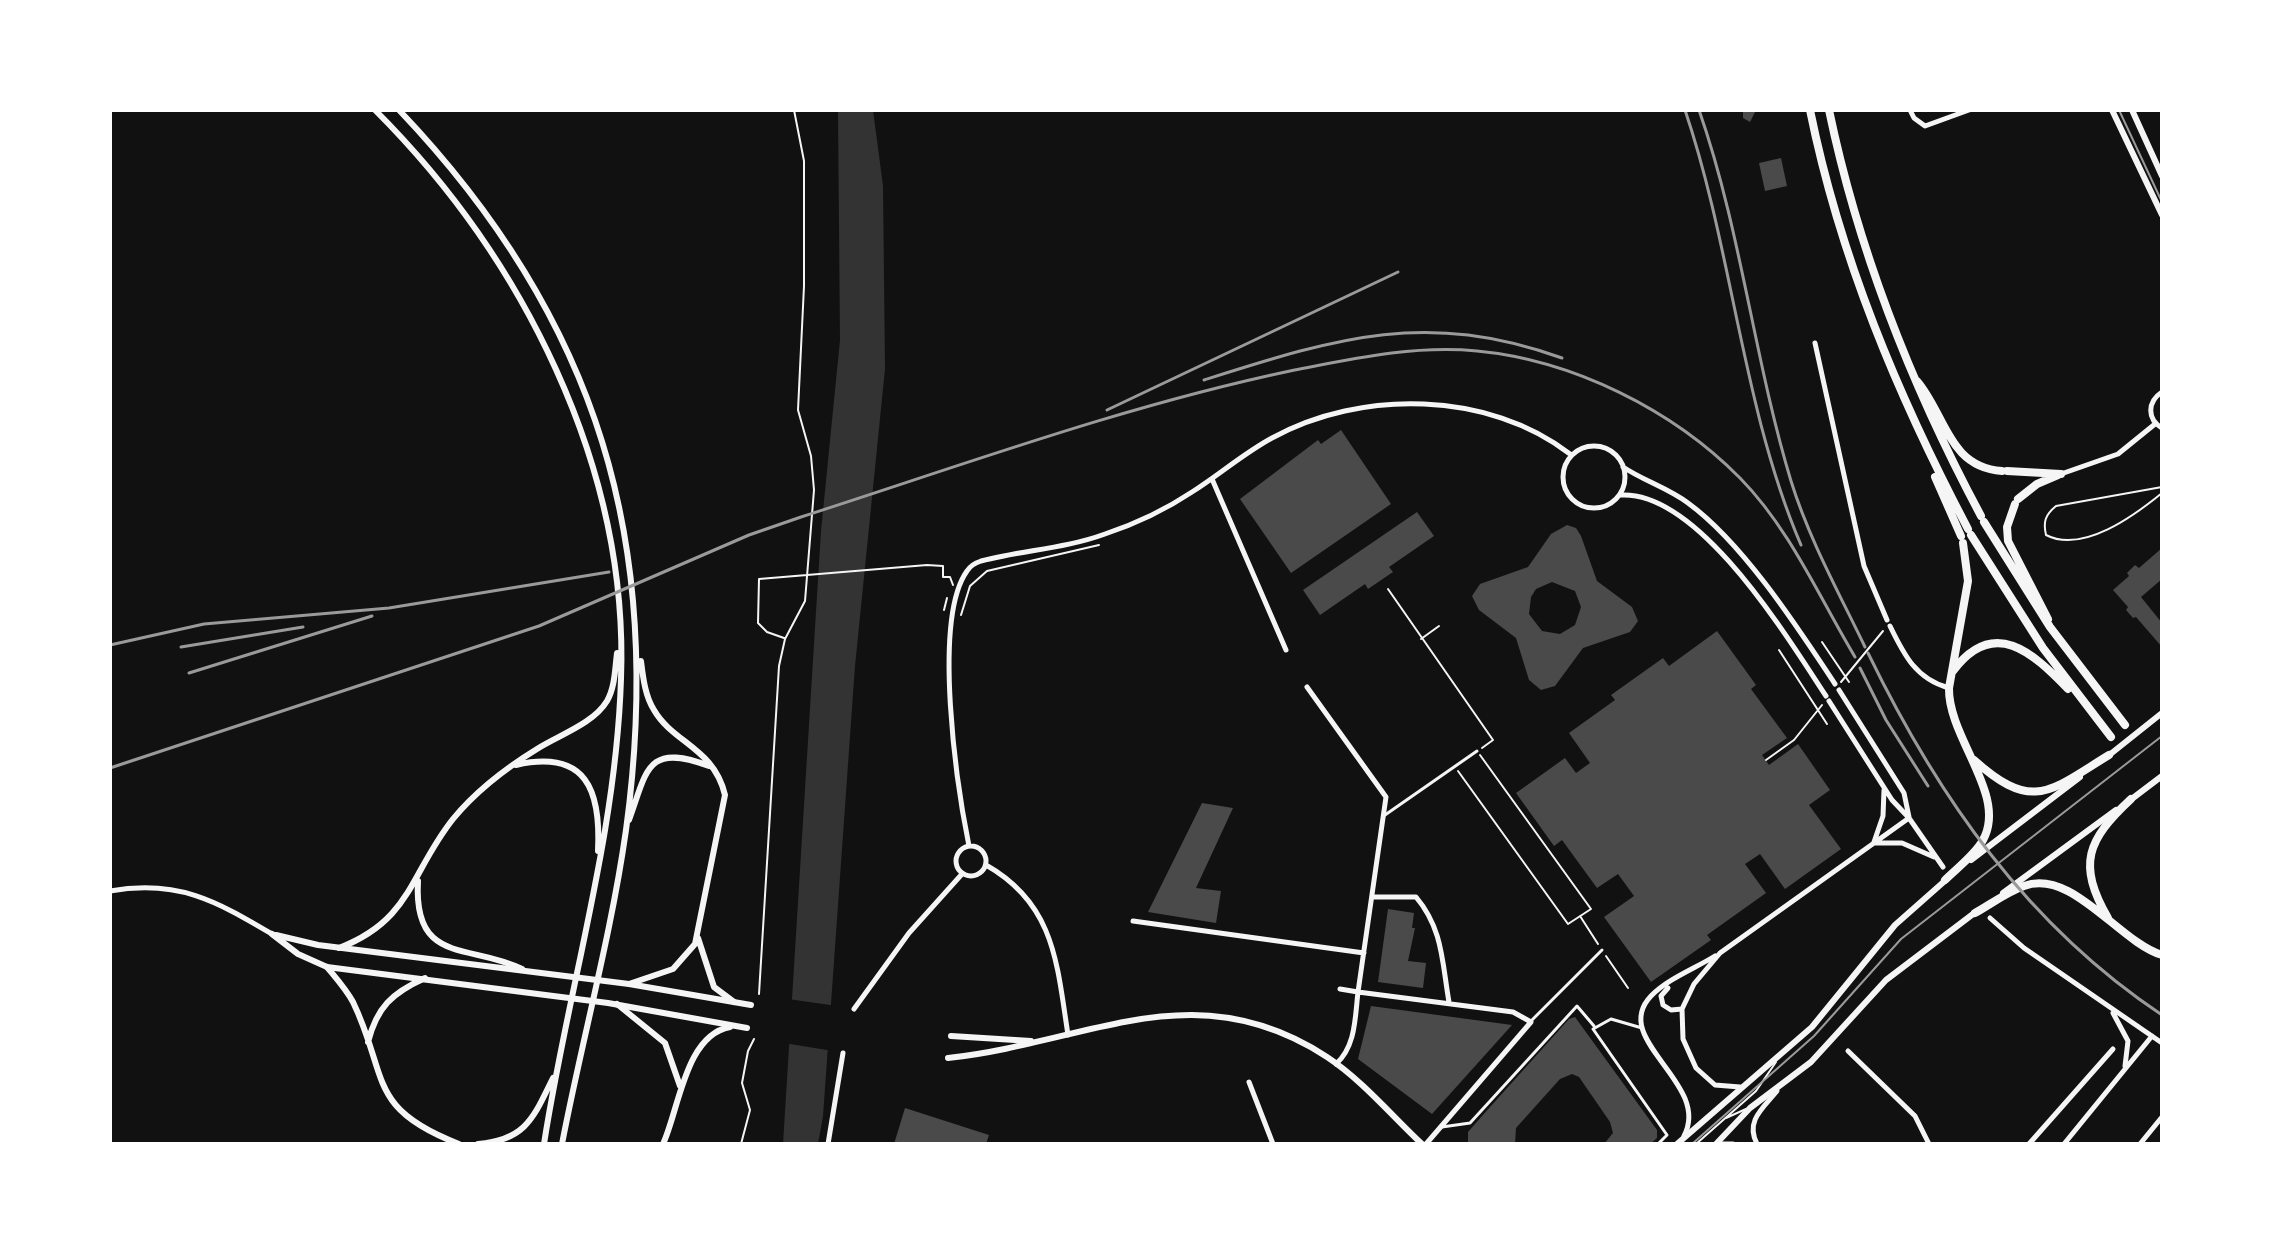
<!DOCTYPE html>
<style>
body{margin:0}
#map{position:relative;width:2272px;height:1254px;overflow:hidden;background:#111;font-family:"PT Sans Narrow",sans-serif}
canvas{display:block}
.frame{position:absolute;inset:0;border:112px solid #fff;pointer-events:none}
</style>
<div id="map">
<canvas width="2272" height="1254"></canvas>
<div class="frame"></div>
</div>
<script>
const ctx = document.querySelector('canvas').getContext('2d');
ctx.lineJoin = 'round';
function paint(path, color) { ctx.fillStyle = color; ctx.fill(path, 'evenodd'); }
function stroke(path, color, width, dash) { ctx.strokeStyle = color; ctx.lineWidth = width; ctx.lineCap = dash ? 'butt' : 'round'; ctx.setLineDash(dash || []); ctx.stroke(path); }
paint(new Path2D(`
 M838,110H873L883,186L885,369L855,666L823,1116L818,1144H783L821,531L840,340Z`), '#333');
paint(new Path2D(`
 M788,999L837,1006L833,1051L784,1043Z`), '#111');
paint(new Path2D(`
 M1743,110H1756L1750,122L1743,118Z
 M1781,158L1787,186L1765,191L1759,163Z
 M1341,430L1391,504L1291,573L1240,499L1318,440L1321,444Z
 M1417,512L1434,536L1389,567L1393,572L1368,589L1365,584L1320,615L1303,590Z
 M1567,525L1576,528L1581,536L1597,581L1632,607L1638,621L1630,632L1583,648L1555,686L1541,690L1529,680L1516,638L1479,610L1472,596L1480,584L1528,567L1551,534ZM1552,582L1575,591L1581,607L1575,625L1560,634L1542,631L1529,614L1531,597L1536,589Z
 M2162,548V579L2141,597L2162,623V647L2136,617L2133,618L2126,610L2128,607L2113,590L2129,576L2127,573L2135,565L2139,568Z
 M1717,631L1756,685L1751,689L1787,738L1762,755L1769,765L1798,744L1830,790L1809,805L1841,849L1785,889L1760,854L1745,864L1766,893L1707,935L1711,940L1651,982L1604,917L1634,896L1618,874L1597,888L1562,840L1554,846L1516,793L1565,758L1576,773L1590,763L1569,733L1615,700L1611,695L1663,658L1669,666Z
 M1202,803L1233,808L1196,888L1221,891L1216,923L1148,912Z
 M1388,909L1414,913L1412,928H1415L1408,961L1426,963L1423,988L1378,982Z
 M1371,1006L1512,1025L1432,1114L1358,1059Z
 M1575,1017L1657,1130V1138L1650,1144H1604L1613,1133L1610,1122L1579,1077L1572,1074L1560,1079L1516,1128L1515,1144L1468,1142V1132L1482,1116L1569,1019Z
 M905,1108L989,1135L986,1144H894Z`), '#4a4a4a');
stroke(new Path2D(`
 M1388,589L1493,740L1482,748
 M944,610L947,598
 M961,615L970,586L987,571L1099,545
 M784,638L767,632L758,623L759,579L927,565L943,566V577H950L953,585
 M1421,639L1439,626
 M1822,642L1849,682
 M1779,650L1827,724
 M1841,682L1883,631
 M1766,760L1794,740L1822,705
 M1458,771L1568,924L1591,909L1480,755
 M1580,916L1598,944
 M1606,956L1628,988
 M759,994L779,666L785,639L805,601L814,490L811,456L798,410L804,286V161L794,110
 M741,1144L750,1110L742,1083L748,1051L754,1039`), '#f5f5f5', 2);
stroke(new Path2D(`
 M2162,487L2056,506C2045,515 2043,522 2046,535C2083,554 2135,515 2162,493
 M1726,1118L1746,1109
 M1696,1144L1756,1091L1776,1062`), '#f5f5f5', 2);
stroke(new Path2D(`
 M1385,815L1477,751
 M1531,1021L1602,950
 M1642,1028L1611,1019L1593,1029L1667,1135L1658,1144
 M1442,1127L1470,1123L1577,1006L1594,1026`), '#f5f5f5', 3);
stroke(new Path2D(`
 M1910,110L1914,118L1925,126L1969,110
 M1815,343L1864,566L1887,620
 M2162,392C2147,402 2147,419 2162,428
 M1563 477a31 31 0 1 1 62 0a31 31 0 1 1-62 0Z
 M1623,467C1644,481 1668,488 1688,503C1743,543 1798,628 1835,684
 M2061,474L2118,454L2155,424
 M1212,479L1286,650
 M1621,495C1699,491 1787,637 1826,696
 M1890,626C1904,655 1916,679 1949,688
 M1307,687L1386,797L1358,992L1513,1012L1531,1022L1426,1144
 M1839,690L1904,793L1909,817
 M1829,701L1892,800L1909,818L1943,867
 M1874,842L1883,816L1884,790
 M1875,843H1902L1934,857
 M956 861a15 15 0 1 1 30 0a15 15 0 1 1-30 0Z
 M969,846C957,787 932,620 967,571C970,566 975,563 981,561C1022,550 1064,549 1105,534C1135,524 1165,510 1192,492C1219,475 1244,453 1272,438C1361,389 1489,391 1570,454
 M986,865C1055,904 1057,964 1068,1035
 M110,891C178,879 216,901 272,934
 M1373,897H1416C1443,929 1442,962 1449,1002
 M1990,918L2024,948L2162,1043
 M1133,921L1364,953
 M1668,988L1661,996L1663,1005L1671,1010L1682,1009
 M854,1009L909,933L962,874
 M2113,1013L2128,1041L2125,1066
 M1848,1051L1915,1116L1929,1144
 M1336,1064C1356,1046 1355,1017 1358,992L1340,989
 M1249,1082L1273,1144
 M1740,1087L1715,1085L1696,1068L1683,1039L1682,1009L1694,984L1720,953L1909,818
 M1684,1136C1712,1083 1609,1040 1651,996C1667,979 1696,968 1715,956
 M828,1144L843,1053
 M1718,1144H1733
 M1757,1144C1745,1121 1763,1108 1777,1091
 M2029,1144L2113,1049
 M2064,1144L2152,1036
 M2140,1144L2162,1117`), '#f5f5f5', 5);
stroke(new Path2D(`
 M2112,110L2162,215
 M2132,110L2162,176
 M2108,756L2162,713
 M2129,801L2162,776
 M1971,860L2080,777
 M2003,893L2116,810
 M272,934L298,954L327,967L608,1003L747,1028
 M276,935L318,945L629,984L751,1005
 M951,1036L1031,1041
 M948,1058C1088,1043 1194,970 1327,1057C1362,1080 1392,1116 1422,1144
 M1677,1144L1812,1027L1895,925L1947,879
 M1716,1144L1750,1108L1811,1062L1886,980L1977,911`), '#f5f5f5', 6);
stroke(new Path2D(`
 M375,110C522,257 629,466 621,679C616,837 568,989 544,1144
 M399,110C599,320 665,545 626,830C611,936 582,1040 562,1144
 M516,765C587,749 601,791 598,851
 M629,820C647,771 646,742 709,766
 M418,881C413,966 471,943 522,969
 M698,938L714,987L734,1002
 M339,948C412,920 410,873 453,819C476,791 506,768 537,749C559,735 593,724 607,701C615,687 615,669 617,653
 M327,967C336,978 346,989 353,1002C389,1077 366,1108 459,1144
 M629,984L673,969L695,944L725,795C714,748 673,743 654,710C645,696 643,677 641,661
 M617,1004L665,1043L680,1086
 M368,1042C377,1007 392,993 425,978
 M478,1144C527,1140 534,1116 553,1078
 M663,1144C679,1110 685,1035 730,1027`), '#f5f5f5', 6);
stroke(new Path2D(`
 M1810,110C1840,258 1898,396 1968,529
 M1829,110C1859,254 1912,387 1981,516
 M1917,381C1946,415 1948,467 2002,471
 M2007,471L2061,474
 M1935,477L1961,536
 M2018,499L2037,484L2058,475
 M2015,504L2007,527L2008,541L2048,619
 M1984,522L2050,627L2125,725
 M1971,535L2043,648L2111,737
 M1953,671C1994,616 2033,653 2068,689
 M1974,760C2033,813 2050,791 2109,755
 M1945,880C1957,868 1975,855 1983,840C2008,795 1948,738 1949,688L1968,581L1963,543
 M1975,913C1991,904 2007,892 2024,886C2072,868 2119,942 2162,955
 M2108,918C2077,864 2087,840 2131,799`), '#f5f5f5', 8);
stroke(new Path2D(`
 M2119,110L2162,202
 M1692,1144L1814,1036L1901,939L2162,736`), '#9a9a9a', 2);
stroke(new Path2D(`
 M1685,110C1733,252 1742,407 1801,545
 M1699,110C1741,230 1754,359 1791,481C1809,539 1839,593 1865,647
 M1204,380C1337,338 1425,309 1562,358
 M1107,410L1398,272
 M110,645L204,624L389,608L609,572
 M181,647L303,627
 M1868,653C1938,797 2027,925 2162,1015
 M1860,668L1886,720L1928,786
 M189,673L372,616
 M110,768L539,626L749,535L801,517C963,465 1124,406 1290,371C1352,359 1413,345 1477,351C1573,360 1673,410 1740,478C1790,529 1819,597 1855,657`), '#9a9a9a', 3);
</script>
